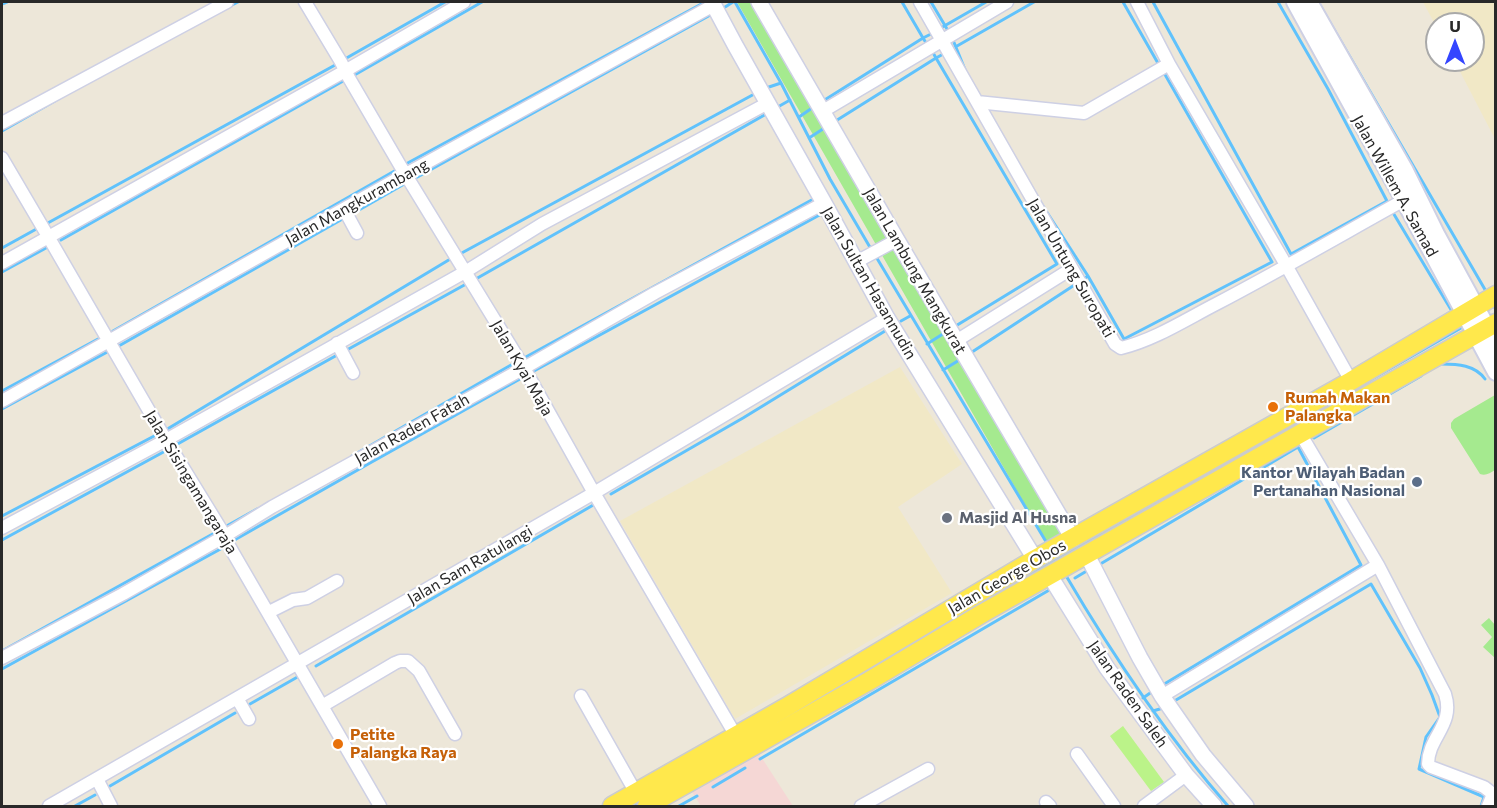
<!DOCTYPE html>
<style>
body{margin:0}
#map{position:relative;width:1497px;height:808px;overflow:hidden;background:#ede7d9;font-family:Commissioner,sans-serif}
canvas{display:block}
.frame{position:absolute;inset:0;border:3px solid #292929;pointer-events:none}
.north{position:absolute;left:1425px;top:12px;width:60px;height:60px;box-sizing:border-box;background:#fff;border:2px solid #a9a9a9;border-radius:50%;rotate:0deg;font-size:16px;font-weight:700;line-height:24px;text-align:center;color:#292929}
.north::after{content:'';display:block;margin:auto;width:21px;height:27px;background:#3445ff;clip-path:polygon(50% 0,100% 100%,50% 72%,0 100%)}
</style>
<div id="map">
<canvas width="1497" height="808"></canvas>
<div class="frame"></div>
<div class="north">U</div>
</div>
<script>
const ctx = document.querySelector('canvas').getContext('2d');
ctx.lineJoin = 'round';
function paint(path, color) { ctx.fillStyle = color; ctx.fill(path, 'evenodd'); }
function stroke(path, color, width, dash) { ctx.strokeStyle = color; ctx.lineWidth = width; ctx.lineCap = dash ? 'butt' : 'round'; ctx.setLineDash(dash || []); ctx.stroke(path); }
function label(font, color, halo, rows, align = 'center') {
  ctx.font = font + ' Commissioner,sans-serif'; ctx.lineWidth = 4.5; ctx.setLineDash([]); ctx.textBaseline = 'middle'; ctx.strokeStyle = halo; ctx.fillStyle = color; for (const [text, x, y, turn = 0] of rows) {
    ctx.save(); ctx.translate(x, y); ctx.rotate((+turn || 0) * Math.PI / 180); ctx.textAlign = isNaN(turn) ? turn : align; if (halo) ctx.strokeText(text, 0, 0); ctx.fillText(text, 0, 0); ctx.restore();
  }
}
paint(new Path2D(`
 M1423,2H1495V139L1454,60H1473V24H1437V28Z
 M900,367L962,464L898,507L952,593L735,719L620,521Z`), '#f1e8c6');
paint(new Path2D(`
 M758,752L793,806H701L690,789Z`), '#f5d7d5');
paint(new Path2D(`
 M737,2H756L1064,534L1048,545Z
 M1495,395V470C1490,473 1486,476 1480,474L1451,428V423L1454,419Z
 M1489,618L1495,625V658L1483,647L1492,637L1481,625Z`), '#a5ea8f');
paint(new Path2D(`
 M1123,726L1164,782L1151,791L1110,736Z`), '#bbf389');
stroke(new Path2D(`
 M735,2L781,83L830,179L871,249
 M931,2L950,34
 M1123,2L1159,65
 M1153,2L1291,254L1387,201
 M1278,2L1328,89L1388,203
 M1318,2L1487,293
 M2,4L7,2
 M230,6L238,2
 M722,9L733,2
 M939,29L986,2
 M953,40L966,72
 M928,46L923,38L933,33
 M957,46L1034,2
 M932,51L936,58L947,52
 M343,60L445,2
 M351,77L482,2
 M766,88L781,83
 M823,101L923,38L902,2
 M776,108L790,100
 M799,117L815,106
 M834,122L936,58L1057,264L954,327
 M2,131L60,98
 M809,138L826,127
 M404,165L705,2
 M412,180L714,13
 M1039,200L1088,276
 M1392,211L1453,313
 M352,214L406,183
 M46,224L337,64
 M61,240L345,80
 M2,248L40,227
 M458,255L758,92
 M875,255L1048,545
 M2,272L46,248
 M474,280L768,113
 M1082,280L1088,276L1124,339L1272,262L1163,71
 M1495,308H1496
 M901,321L910,316
 M113,331L398,169
 M927,344L946,332
 M117,347L346,217
 M345,351L468,283
 M969,354L1076,284
 M524,358L817,197
 M1441,364C1458,364 1475,365 1485,379
 M943,370L961,359
 M534,371L825,212
 M1360,386L1461,328
 M2,391L98,339
 M2,409L111,350
 M164,431L452,258
 M1314,438L1421,376
 M174,446L339,354
 M352,456L511,365
 M611,494L743,418L885,331
 M2,516L158,434
 M223,528L257,509
 M2,540L169,449
 M231,542L370,463L520,379
 M1102,563L1298,447L1361,565L1161,686
 M1065,574C1113,656 1166,735 1228,806
 M1075,578L1085,572
 M899,650L1349,392
 M2,651L218,531
 M316,666L595,504
 M2,669L226,546
 M1143,698L1153,691
 M1171,703L1371,584L1420,668L1432,695L1440,717L1426,737L1419,769L1484,797L1481,806
 M250,704L301,675
 M1153,711L1163,708
 M760,759L1051,589
 M110,786L235,713
 M713,787L745,768
 M75,806L95,795
 M631,806L642,800
 M679,806L697,796`), '#60c2fc', 3);
const minor = new Path2D(`
 M305,2L341,62L349,78L401,167L524,368L594,493L736,736
 M920,2L1115,344L1121,348C1154,340 1185,320 1216,304C1279,271 1341,235 1404,200
 M1137,2L1169,64L1282,258L1351,381
 M980,107L977,102L1084,113L1169,64
 M823,111L1007,2
 M2,123L227,2
 M2,158L49,238L166,440L225,536L228,544L380,806
 M344,209L357,233
 M856,262L897,240
 M2,263L345,71L464,2
 M956,341L1071,269
 M337,343L353,373
 M2,401L406,174L714,5
 M1300,433L1378,565L1445,694C1455,725 1428,737 1428,764L1431,767L1484,787L1493,794L1488,806
 M2,528L166,440L465,272L542,224L768,103
 M269,612L293,600L307,598L337,581
 M2,658L123,594L225,536L272,507L524,368L655,293L824,203
 M581,696L636,793
 M1162,696L1378,565
 M237,698L249,719
 M322,706L395,663L400,661H408L419,671L455,734
 M1077,754L1114,806
 M97,779L111,806
 M1046,802L1050,806
 M49,806L594,493L887,318
 M861,806L928,769
 M1144,806L1186,775`);
const tertiary = new Path2D(`
 M712,2L735,45L824,203L887,318L1035,559
 M759,2L897,240L1073,539
 M1087,555L1140,658L1162,696L1203,755L1246,806
 M1050,576L1107,668L1186,775L1214,806`);
const secondary = new Path2D(`
 M1295,2L1404,200L1496,372
 M1309,2L1405,171L1436,234L1496,344`);
const primary = new Path2D(`
 M612,806L788,706L1035,559L1351,381L1496,295
 M647,806L869,681L983,613L1496,323`);
stroke(minor, '#ced0e4', 15);
stroke(tertiary, '#ced0e4', 18);
stroke(secondary, '#ced0e4', 20);
stroke(primary, '#ccc', 21);
stroke(minor, '#fff', 12);
stroke(tertiary, '#fff', 15);
stroke(secondary, '#fff', 16);
stroke(primary, '#ffe84c', 18);
for (const [x, y, r, color] of [
 [1273,407,6,"#e8710a"],
 [1417,482,6,"#5c6f8a"],
 [947,518,6,"#6b7280"],
 [338,744,6,"#e8710a"]
]) { const dot = new Path2D(); dot.arc(x, y, r, 0, 2 * Math.PI); ctx.fillStyle = color; ctx.fill(dot); stroke(dot, '#fff', 2); }
label('16px', '#292929', '#fff', [
 ["Jalan Willem A. Samad",1395,186,61],
 ["Jalan Mangkurambang",357,202,-29],
 ["Jalan Untung Suropati",1071,268,60],
 ["Jalan Lambung Mangkurat",915,271,60],
 ["Jalan Sultan Hasannudin",869,283,60],
 ["Jalan Kyai Maja",522,368,60],
 ["Jalan Raden Fatah",412,429,-29],
 ["Jalan Sisingamangaraja",191,482,59],
 ["Jalan Sam Ratulangi",470,565,-30],
 ["Jalan George Obos",1007,577,-30],
 ["Jalan Raden Saleh",1128,694,55]
]);
label('bold 16px', '#c56008', '#fff', [
 ["Rumah Makan",1285,398],
 ["Palangka",1285,416],
 ["Petite",350,735],
 ["Palangka Raya",350,753]
], 'left');
label('bold 16px', '#4e5e75', '#fff', [
 ["Kantor Wilayah Badan",1405,473],
 ["Pertanahan Nasional",1405,491]
], 'right');
label('bold 16px', '#5b616d', '#fff', [
 ["Masjid Al Husna",959,518]
], 'left');
</script>
